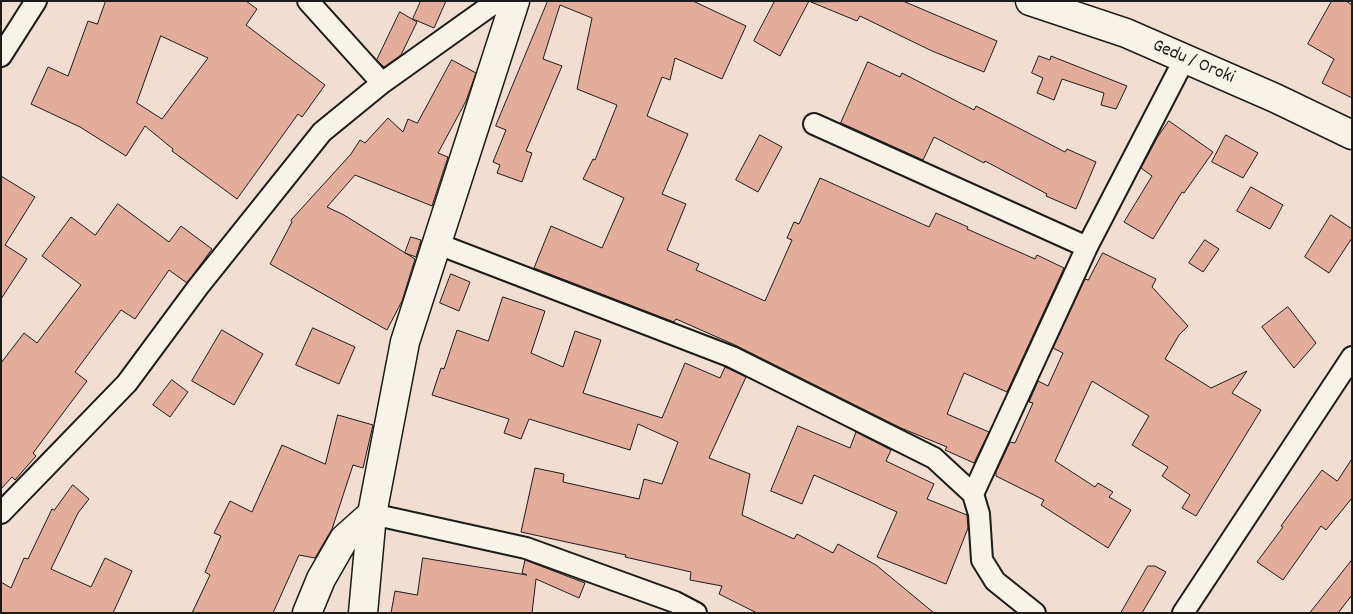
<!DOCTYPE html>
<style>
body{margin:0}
#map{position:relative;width:1353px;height:614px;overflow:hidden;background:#f1ded1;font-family:Dekko,sans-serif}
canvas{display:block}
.frame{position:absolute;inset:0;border:2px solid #1c1c1c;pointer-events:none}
</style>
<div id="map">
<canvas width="1353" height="614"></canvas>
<div class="frame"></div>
</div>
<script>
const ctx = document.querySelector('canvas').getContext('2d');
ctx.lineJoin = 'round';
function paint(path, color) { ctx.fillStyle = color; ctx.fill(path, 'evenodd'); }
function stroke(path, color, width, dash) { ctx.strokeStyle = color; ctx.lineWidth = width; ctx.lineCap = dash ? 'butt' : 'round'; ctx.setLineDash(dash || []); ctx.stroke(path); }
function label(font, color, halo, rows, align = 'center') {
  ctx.font = font + ' Dekko,sans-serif'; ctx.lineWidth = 5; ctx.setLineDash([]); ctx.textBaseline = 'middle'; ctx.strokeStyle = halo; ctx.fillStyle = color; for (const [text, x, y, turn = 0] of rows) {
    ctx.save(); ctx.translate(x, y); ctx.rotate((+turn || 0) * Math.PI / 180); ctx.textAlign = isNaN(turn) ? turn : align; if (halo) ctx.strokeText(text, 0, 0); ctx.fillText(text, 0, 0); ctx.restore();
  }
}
const building = new Path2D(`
 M106,1H246L257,9L246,25L325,85L302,117L298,114L237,199L172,151L173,149L145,126L126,156L80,127L31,104L48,67L68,76L88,21L97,24ZM161,36L208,58L162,119L137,103Z
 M421,1H446L434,28L413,19Z
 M548,1H693L746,26L722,79L675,58L670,80L662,77L647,116L688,134L662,194L686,204L667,250L699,264L696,270L765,301L792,240L787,238L794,222L799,224L820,178L929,227L936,213L968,227L967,229L1035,259L1037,255L1064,268L1007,392L964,373L947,414L989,432L974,463L945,450L947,447L901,428L735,345L676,319L674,322L534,268L551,226L602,248L624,198L583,179L593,159L595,160L617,105L577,89L592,18L560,5L543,59L562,66L526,151L532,153L522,182L497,173L500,165L493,162L506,130L496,126Z
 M775,1H809L780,56L754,41Z
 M903,1L997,41L984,72L932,51L860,16L857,21L811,2Z
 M1332,1H1346L1352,5V98L1322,83L1334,59L1308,44Z
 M400,12L417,22L401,55L384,67L377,60Z
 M1039,56L1050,60L1051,56L1127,86L1116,109L1101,105L1104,93L1062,79L1054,100L1037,93L1043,78L1032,73Z
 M452,60L476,73L466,101L438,153L448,157L432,206L355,175L327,207L344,215L415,259L402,301L387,330L270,264L292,222L291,220L351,154L360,140L365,143L388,118L403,132L408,119L417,123Z
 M868,62L900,77L902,73L974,110L976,106L1065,152L1067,149L1096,162L1076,209L1046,196L1047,194L985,161L984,163L934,137L923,160L841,123Z
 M1169,121L1213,152L1184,193L1182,192L1153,239L1124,222L1152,176L1141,168L1157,138Z
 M760,135L782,147L758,192L736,180Z
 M1226,135L1258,153L1243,178L1212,162Z
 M1,176L35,197L5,245L27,259L1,299Z
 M1251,187L1283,205L1270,229L1237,211Z
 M118,204L169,242L181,226L212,249L187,283L169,270L135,319L121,310L75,372L87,381L33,453L36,456L15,480L12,477L1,489V363L24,333L37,343L81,285L42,256L71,217L95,235Z
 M1331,215L1352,229V238L1329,273L1305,257Z
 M411,237L421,240L416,257L405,253Z
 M1205,240L1219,249L1203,272L1189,263Z
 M1103,253L1156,279L1152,287L1188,326L1179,335L1165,359L1211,388L1247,371L1232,393L1261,410L1196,516L1182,508L1190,495L1162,476L1168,467L1132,445L1149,416L1092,381L1055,461L1095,487L1098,483L1113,492L1109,497L1131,510L1108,548L1041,505L1044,500L996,476V472L1010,442L1015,443L1033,403L1029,402L1038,381L1048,386L1063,353L1053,348L1085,279L1088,280Z
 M451,274L470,282L459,311L440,303Z
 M503,297L545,311L531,353L563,367L575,331L601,340L583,393L662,418L685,363L720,378L725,367L746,377L709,458L750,474L742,515L794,539L797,534L833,553L838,544L876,565L934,613H757L719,594L722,586L690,580L691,572L625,557L626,555L521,532L535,468L564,474L563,482L639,499L644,479L662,484L678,442L638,424L630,450L529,419L521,439L504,433L509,419L432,395L441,368L444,369L457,330L488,341Z
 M1288,307L1316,343L1294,368L1262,327Z
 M313,328L355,347L339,384L296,365Z
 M222,330L263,354L234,405L192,381Z
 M172,380L188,392L170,417L153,405Z
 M338,415L373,425L363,468L353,465L332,529L315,558L299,555L273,613H192L210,575L205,572L221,536L214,533L230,501L252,512L282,445L325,464Z
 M798,426L850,448L856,432L891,450L886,461L934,484L927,499L967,515L968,528L946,584L877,557L897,512L814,475L802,504L771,491Z
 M1352,459V498L1326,530L1321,526L1283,580L1257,562L1283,527L1281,526L1322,470L1337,481Z
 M73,485L89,499L78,513L51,569L91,587L105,558L132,571L113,613H1V582L11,588L24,558L28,559L52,509L54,510Z
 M423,558L527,575L522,573L525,560L585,583L579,598L536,579L532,613H391L395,591L417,595Z
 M1352,560V595L1338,613H1310Z
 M1148,566H1155L1166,572L1142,613H1121Z`);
paint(building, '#e4ac9b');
stroke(building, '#1c1c1c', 1);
const street = new Path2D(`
 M308,1L382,83
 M1,56L36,1
 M814,124L1087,247
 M438,244L732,357L934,458L973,494L979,514L982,560L995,581L1035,613
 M973,494L1087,247L1184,60
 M1,513L127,383L198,287L322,132L382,83L497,1
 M372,514L526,548L675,602L696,613
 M1183,613L1352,357`);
const secondary = new Path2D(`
 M1030,1L1126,33L1275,98L1352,135
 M307,613L321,579L344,539L372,514
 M363,613L372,514L405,342L515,1`);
stroke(street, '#1c1c1c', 24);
stroke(secondary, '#1c1c1c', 31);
stroke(street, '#f7f3e8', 20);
stroke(secondary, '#f7f3e8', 28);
label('19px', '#1c1c1c', '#f7f3e8', [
 ["Gedu / Oroki",1193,63,23]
]);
</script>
